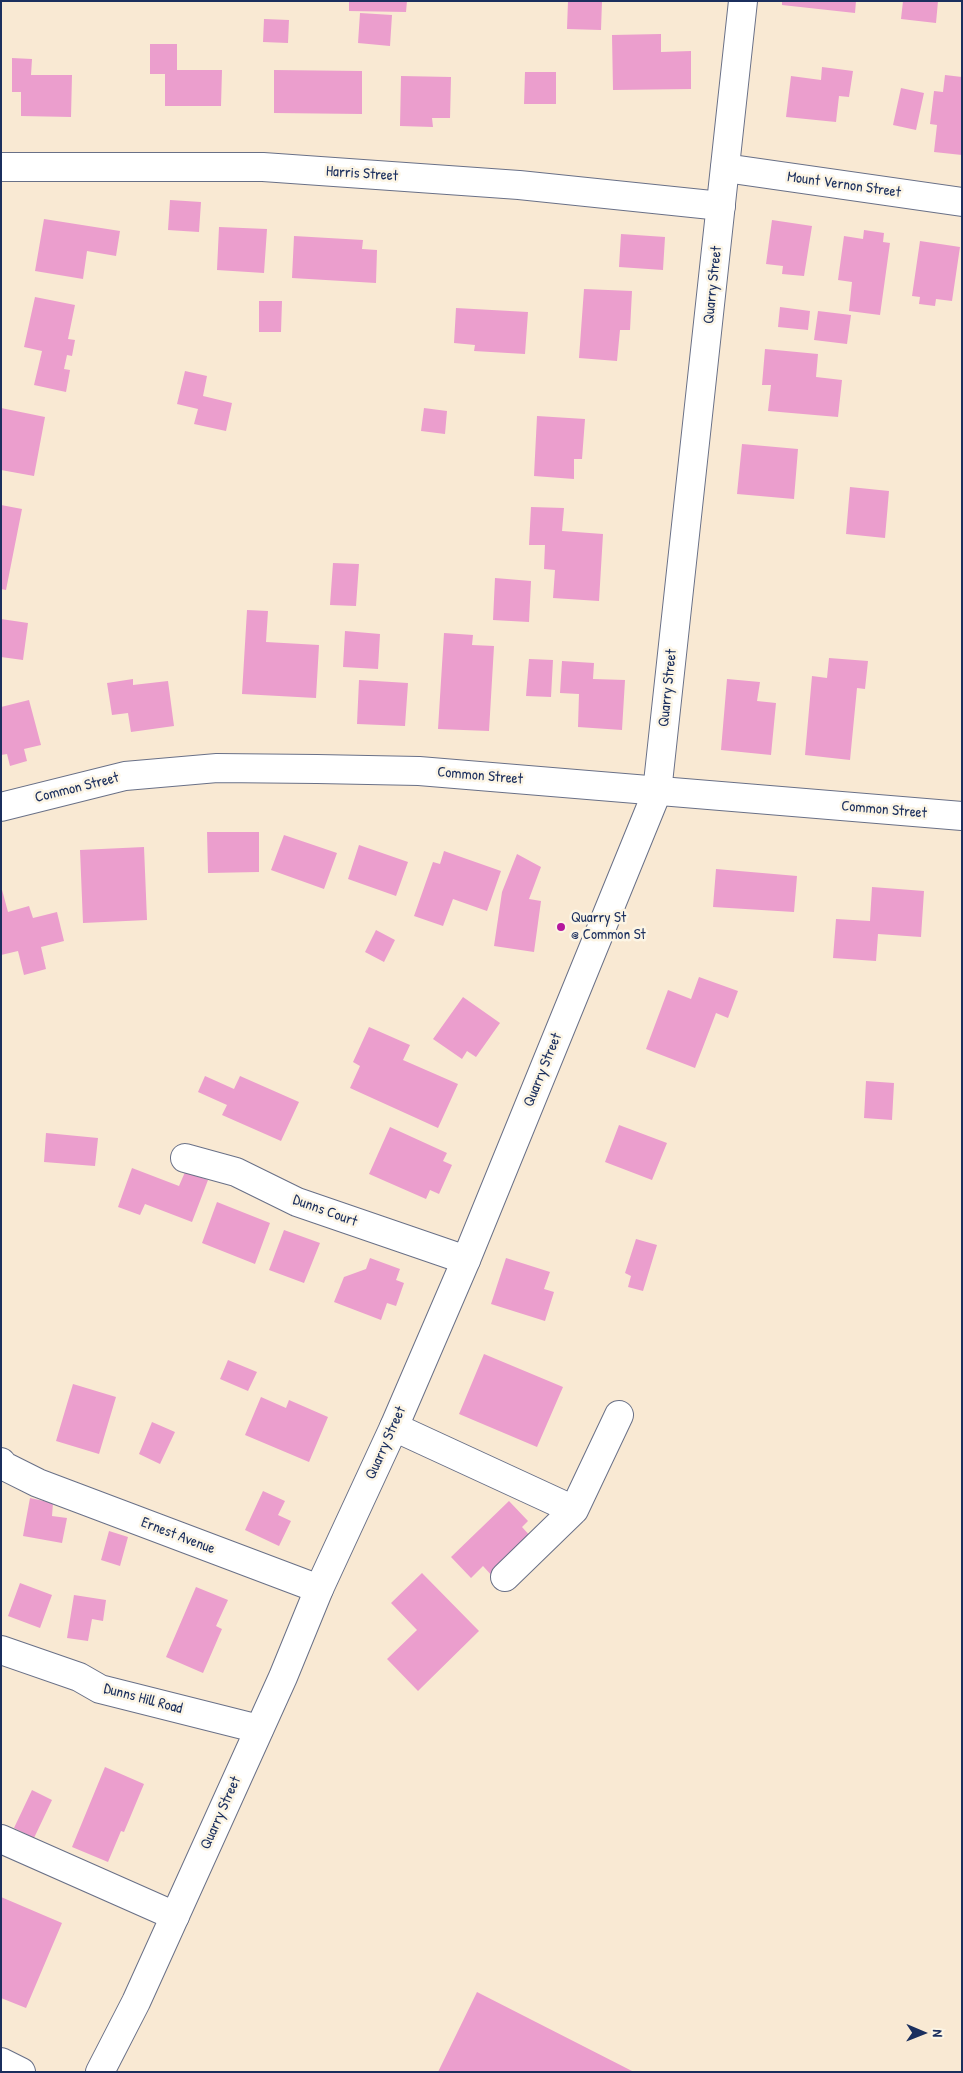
<!DOCTYPE html>
<style>
body{margin:0}
#map{position:relative;width:963px;height:2073px;overflow:hidden;background:#f9e9d3;font-family:"Patrick Hand",sans-serif}
canvas{display:block}
.frame{position:absolute;inset:0;border:2px solid #1b2f5e;pointer-events:none}
.north{position:absolute;left:898px;top:2008px;width:50px;height:50px;-webkit-text-stroke:4px #fcf5e5;paint-order:stroke;rotate:91deg;font-size:14px;font-weight:700;line-height:20px;text-align:center;color:#1b2f5e}
.north::after{content:'';display:block;margin:auto;width:18px;height:22px;background:#1b2f5e;clip-path:polygon(50% 0,100% 100%,50% 72%,0 100%)}
</style>
<div id="map">
<canvas width="963" height="2073"></canvas>
<div class="frame"></div>
<div class="north">N</div>
</div>
<script>
const ctx = document.querySelector('canvas').getContext('2d');
ctx.lineJoin = 'round';
function paint(path, color) { ctx.fillStyle = color; ctx.fill(path, 'evenodd'); }
function stroke(path, color, width, dash) { ctx.strokeStyle = color; ctx.lineWidth = width; ctx.lineCap = dash ? 'butt' : 'round'; ctx.setLineDash(dash || []); ctx.stroke(path); }
function label(font, color, halo, rows, align = 'center') {
  ctx.font = font + ' "Patrick Hand",sans-serif'; ctx.lineWidth = 5; ctx.setLineDash([]); ctx.textBaseline = 'middle'; ctx.strokeStyle = halo; ctx.fillStyle = color; for (const [text, x, y, turn = 0] of rows) {
    ctx.save(); ctx.translate(x, y); ctx.rotate((+turn || 0) * Math.PI / 180); ctx.textAlign = isNaN(turn) ? turn : align; if (halo) ctx.strokeText(text, 0, 0); ctx.fillText(text, 0, 0); ctx.restore();
  }
}
paint(new Path2D(`
 M349,1H407L406,12L349,11Z
 M568,1H602L601,30L567,29Z
 M782,1H856L855,13L782,5Z
 M903,1H938L936,23L901,19Z
 M360,13L392,15L390,46L358,43Z
 M264,19L289,20L288,43L263,42Z
 M661,34V52L691,51V89L613,90L612,35Z
 M150,44H177V70H222L221,106H165V74H150Z
 M12,58L32,59L31,75H72L71,117L21,116V92H12Z
 M822,67L853,71L849,97L839,96L836,122L786,117L791,76L821,80Z
 M274,70L362,71V114L274,113Z
 M525,72H556V104H524Z
 M945,75L962,77V155L934,152L937,125L930,124L934,91L943,92Z
 M401,76L451,77L450,118H432L433,127L400,126Z
 M901,88L924,93L916,130L893,125Z
 M170,200L201,202L199,232L168,230Z
 M44,219L120,231L116,256L87,251L83,279L35,271Z
 M772,220L812,226L804,276L782,274L783,266L766,264Z
 M219,227L267,229L264,273L217,270Z
 M864,230L884,233L883,242L890,243L880,315L849,311L852,282L838,280L844,236L863,239Z
 M621,234L665,237L663,270L619,267Z
 M294,236L363,240L362,249L377,250L376,283L292,278Z
 M920,241L960,247L952,301L936,299L935,306L919,304L920,297L912,296Z
 M584,289L632,291L630,330H620L617,361L579,358Z
 M35,297L75,305L68,339L75,340L72,356L67,355L64,369L70,370L66,392L34,385L42,351L24,347Z
 M259,301H282L281,332H259Z
 M780,307L810,311L808,330L778,327Z
 M456,308L528,312L525,354L474,351L475,345L454,343Z
 M818,311L851,315L847,344L814,340Z
 M765,349L818,354L816,377L842,380L838,417L768,411L771,385H762Z
 M185,371L207,376L203,396L232,403L226,431L194,424L198,409L177,404Z
 M1,408L45,417L34,476L1,470Z
 M424,408L447,411L445,434L421,431Z
 M537,416L585,419L582,459H574V479L534,476Z
 M742,444L798,449L794,499L737,494Z
 M850,487L889,491L885,538L846,534Z
 M1,505L22,509L6,590L1,589Z
 M531,507L564,508L562,531L603,534L599,601L553,598L555,570L544,569L545,545H529Z
 M333,563L359,564L356,606L330,605Z
 M495,578L531,581L529,622L493,620Z
 M247,610L268,611L266,642L319,645L316,698L242,694Z
 M1,619L28,623L23,660L1,657Z
 M345,631L380,634L378,669L343,667Z
 M444,633L473,635L472,645L494,646L489,731L438,729Z
 M829,658L868,661L865,689L857,688L850,760L805,755L812,676L827,678Z
 M529,659L553,660L551,697L526,696Z
 M562,661L594,663L593,679L625,680L622,730L578,727L579,694L560,693Z
 M133,679V685L168,681L174,726L131,732L128,713L112,715L107,683Z
 M727,679L760,682L757,701L776,703L771,755L721,750Z
 M359,680L408,683L405,726L357,724Z
 M29,700L41,745L24,749L27,761L10,766L7,754L1,755V707Z
 M207,832H259V872L208,873Z
 M284,835L337,853L324,889L271,870Z
 M359,845L408,862L396,896L348,879Z
 M144,847L147,920L83,923L80,850Z
 M444,851L501,871L487,911L453,899L443,926L414,916L433,862L440,864Z
 M517,854L541,867L529,899L541,901L534,952L494,946L502,892Z
 M716,869L797,876L794,912L713,907Z
 M1,886L8,912L29,906L33,918L57,912L64,941L41,947L46,969L24,975L18,951L1,955Z
 M872,887L924,891L921,937L878,934L876,961L833,958L836,919L870,921Z
 M376,930L395,940L384,962L365,952Z
 M699,977L738,991L728,1018L716,1013L695,1068L646,1049L668,990L691,999Z
 M463,997L500,1023L476,1057L467,1051L462,1059L433,1039Z
 M369,1027L410,1045L403,1060L458,1084L438,1128L350,1088L360,1066L353,1062Z
 M205,1076L234,1089L240,1076L299,1102L281,1141L222,1115L227,1105L198,1092Z
 M866,1081L894,1083L892,1120L864,1118Z
 M619,1125L667,1143L652,1180L605,1162Z
 M390,1127L447,1153L443,1161L452,1165L439,1194L430,1190L426,1199L369,1174Z
 M46,1133L98,1138L95,1166L44,1162Z
 M132,1168L179,1186L185,1172L208,1180L192,1222L145,1204L140,1215L118,1207Z
 M217,1202L270,1223L255,1264L202,1243Z
 M284,1230L320,1243L304,1283L269,1270Z
 M636,1239L657,1245L643,1291L628,1287L631,1276L625,1273Z
 M370,1258L400,1269L396,1280L404,1283L396,1306L387,1303L381,1320L334,1302L344,1277L366,1269Z
 M506,1258L550,1272L544,1289L554,1292L545,1321L491,1304Z
 M484,1354L563,1387L537,1447L459,1414Z
 M228,1360L257,1372L248,1391L220,1379Z
 M73,1384L116,1397L99,1454L56,1441Z
 M261,1397L286,1408L289,1400L328,1417L309,1462L245,1435Z
 M152,1422L175,1432L160,1464L139,1454Z
 M263,1491L285,1501L278,1515L291,1521L279,1546L245,1530Z
 M30,1498L53,1503L52,1516L67,1518L62,1543L23,1536Z
 M509,1501L528,1521L522,1527L533,1539L493,1577L483,1566L471,1578L451,1557Z
 M109,1531L128,1537L120,1566L101,1560Z
 M422,1573L479,1631L418,1691L387,1659L417,1630L391,1603Z
 M20,1583L52,1595L40,1628L8,1616Z
 M196,1587L228,1600L216,1626L222,1629L203,1673L166,1657Z
 M74,1595L106,1600L103,1621L92,1619L88,1641L67,1638Z
 M105,1767L144,1784L124,1832L121,1831L108,1862L72,1847Z
 M32,1790L52,1800L34,1838L14,1828Z
 M1,1897L62,1923L26,2008L1,1998Z
 M477,1992L634,2072H438Z`), '#eb9ecd');
const minor = new Path2D(`
 M1,167H263L519,185L721,206
 M725,168L962,202
 M1,807L125,776L217,768L317,769L419,771L962,816
 M185,1158L236,1172L297,1202L466,1260
 M394,1427L574,1510
 M1,1462L4,1466L38,1483L319,1589
 M505,1577L574,1510L619,1415
 M1,1650L79,1677L100,1689L259,1729
 M1,1839L175,1916
 M1,2062L21,2072`);
const major = new Path2D(`
 M100,2072L136,2002L283,1677L319,1589L394,1427L466,1260L657,792L743,1`);
stroke(minor, '#697087', 30);
stroke(major, '#697087', 30);
stroke(minor, '#fff', 28);
stroke(major, '#fff', 28);
for (const [x, y, r, color] of [
 [561,927,5,"#b5179e"]
]) { const dot = new Path2D(); dot.arc(x, y, r, 0, 2 * Math.PI); ctx.fillStyle = color; ctx.fill(dot); stroke(dot, '#fcf5e5', 2); }
label('15px', '#1b2f5e', '#fcf5e5', [
 ["Harris Street",362,174,4],
 ["Mount Vernon Street",844,185,8],
 ["Quarry Street",713,285,-84],
 ["Quarry Street",668,688,-84],
 ["Common Street",480,776,5],
 ["Common Street",77,788,-14],
 ["Common Street",884,810,5],
 ["Quarry Street",543,1070,-68],
 ["Dunns Court",325,1211,20],
 ["Quarry Street",386,1443,-66],
 ["Ernest Avenue",178,1536,21],
 ["Dunns Hill Road",143,1699,15],
 ["Quarry Street",221,1813,-66]
]);
label('15px', '#1b2f5e', '#fcf5e5', [
 ["Quarry St",571,918],
 ["@ Common St",571,935]
], 'left');
</script>
